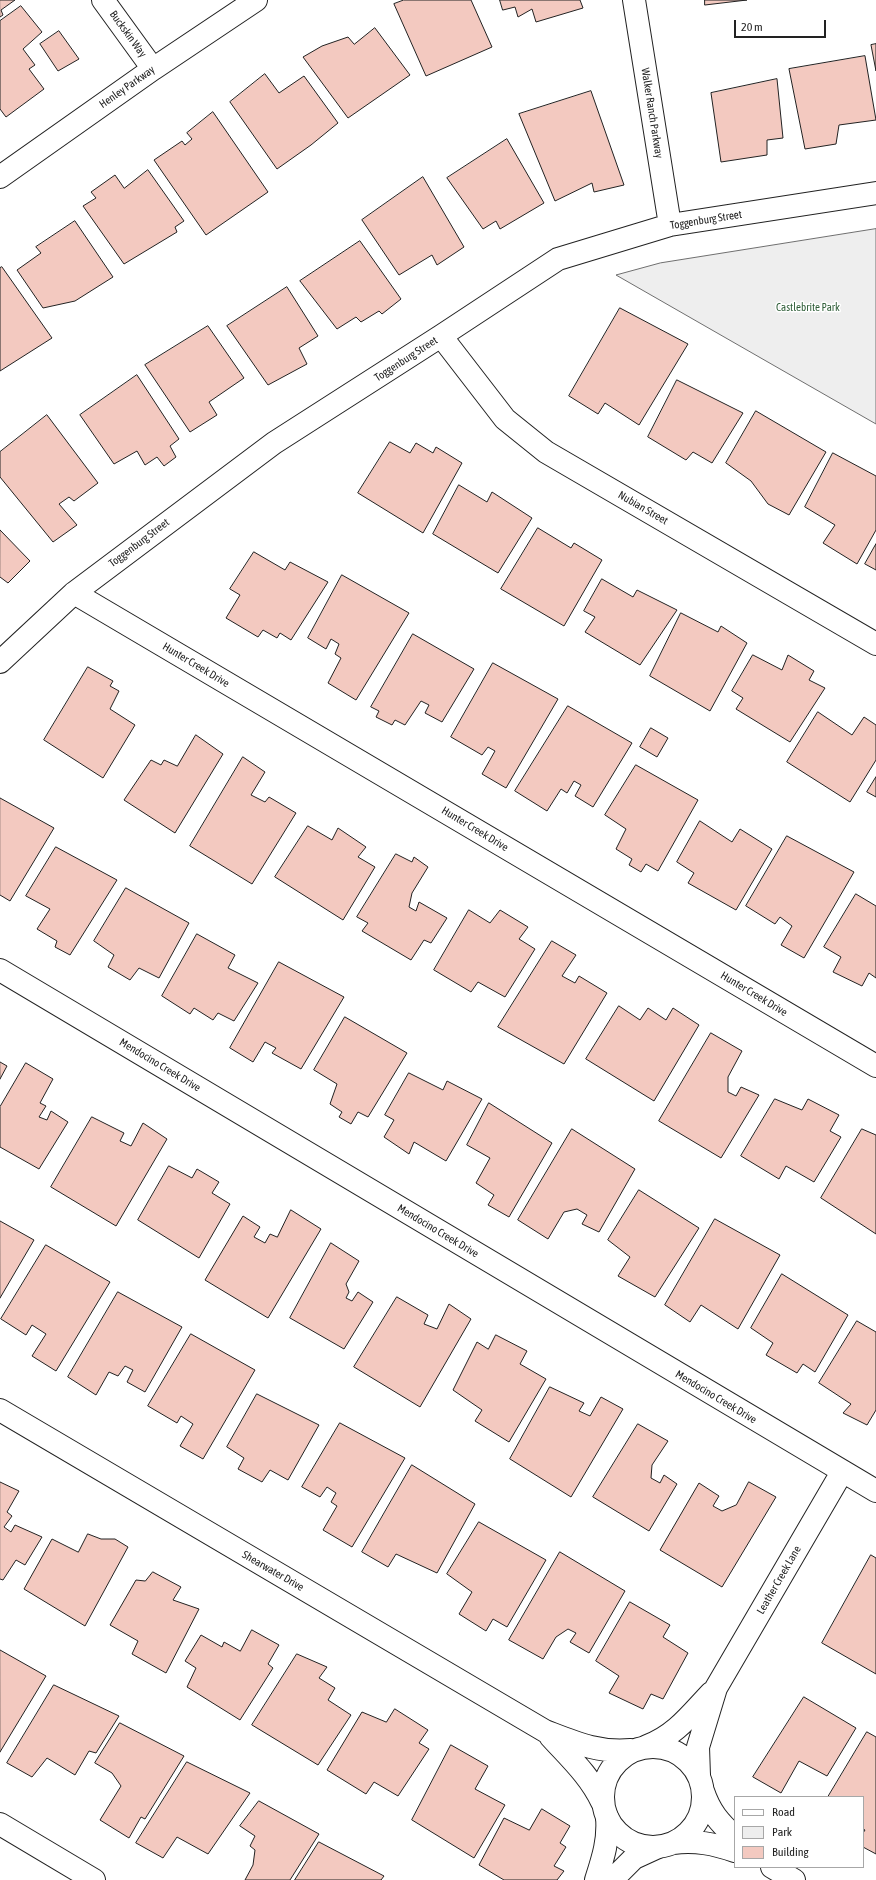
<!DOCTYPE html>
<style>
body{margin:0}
#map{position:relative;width:876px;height:1880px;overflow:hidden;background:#fff;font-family:"Asap Condensed",sans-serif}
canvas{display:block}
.legend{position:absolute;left:734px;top:1796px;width:130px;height:72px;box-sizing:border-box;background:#fff;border:1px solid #a7a7a7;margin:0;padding:5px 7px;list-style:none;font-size:12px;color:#222}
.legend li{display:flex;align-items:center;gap:8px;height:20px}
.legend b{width:20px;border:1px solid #a7a7a7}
.scale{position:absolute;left:734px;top:20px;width:92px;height:18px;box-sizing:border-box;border:2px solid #222;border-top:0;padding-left:5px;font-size:12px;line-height:14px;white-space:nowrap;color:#222;-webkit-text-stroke:3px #fff;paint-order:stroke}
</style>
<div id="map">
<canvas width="876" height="1880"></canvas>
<ul class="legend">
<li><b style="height:5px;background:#fff"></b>Road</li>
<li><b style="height:11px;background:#eee"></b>Park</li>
<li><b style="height:11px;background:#f3c9c0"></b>Building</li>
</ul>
<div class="scale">20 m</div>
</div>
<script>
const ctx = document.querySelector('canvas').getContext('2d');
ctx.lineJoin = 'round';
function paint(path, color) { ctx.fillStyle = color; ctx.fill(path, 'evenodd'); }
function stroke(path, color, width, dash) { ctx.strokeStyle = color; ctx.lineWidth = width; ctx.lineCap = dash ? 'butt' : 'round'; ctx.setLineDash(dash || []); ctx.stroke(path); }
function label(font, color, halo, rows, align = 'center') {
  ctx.font = font + ' "Asap Condensed",sans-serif'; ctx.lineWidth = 3; ctx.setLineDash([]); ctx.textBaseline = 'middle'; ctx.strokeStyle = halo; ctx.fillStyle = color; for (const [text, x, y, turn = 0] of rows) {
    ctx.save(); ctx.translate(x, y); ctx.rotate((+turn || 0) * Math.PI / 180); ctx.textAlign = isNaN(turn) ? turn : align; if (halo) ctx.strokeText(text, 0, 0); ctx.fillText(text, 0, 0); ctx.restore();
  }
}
const green = new Path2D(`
 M876,229V424L616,275L660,263Z`);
paint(green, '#eee');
stroke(green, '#6f6f6f', 1);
const building = new Path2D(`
 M0,0H15L1,10L3,15L0,17Z
 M404,0H471L492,47L426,76L394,4Z
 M500,0H580L583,8L536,22L532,9L518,17L515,7L503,10Z
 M705,0H747L705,5Z
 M21,6L42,32L23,49L35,65L29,69L44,89L6,117L0,109V21Z
 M375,28L410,75L348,118L303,57L322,46L348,37L354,44Z
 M59,31L79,59L58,71L40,44Z
 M876,44V71L871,45Z
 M865,56L876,120L839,125L836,144L805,149L789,69Z
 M265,74L279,93L304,76L338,123L311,145L277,169L230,102Z
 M777,79L783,138L767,140V155L721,162L711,93Z
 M591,91L624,185L594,192L592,183L555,201L519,114Z
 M213,112L268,192L206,235L154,160L182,141L185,145L192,139L187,133Z
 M507,139L544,203L500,229L496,221L483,229L447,178Z
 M148,170L184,221L175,227L177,232L124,264L83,206L96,198L91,192L115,175L124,188Z
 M423,177L464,247L437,265L432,255L399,275L362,220Z
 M75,221L113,277L75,301L43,308L17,270L41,253L36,247Z
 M360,241L401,299L382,314L379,311L361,322L356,317L337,329L300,281Z
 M2,267L52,338L0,371V268Z
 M287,287L318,336L299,348L307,364L268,385L227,326Z
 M620,308L688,344L639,425L605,403L598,414L569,396Z
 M208,326L244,378L209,402L217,415L190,432L145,365Z
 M137,375L179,439L170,446L176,457L164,466L157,457L145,465L137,451L114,464L80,415Z
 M677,380L743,413L712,463L693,452L686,460L648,437Z
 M756,411L826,452L789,515L768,504L751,481L726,463Z
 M47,415L98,483L74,501L69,497L59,504L77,525L53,542L0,477V452Z
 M390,442L410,453L416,443L433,453L436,447L462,463L423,533L358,493Z
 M833,453L876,476V530L857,564L823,543L835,525L805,507Z
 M459,485L487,502L492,492L532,518L498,573L433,534Z
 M538,528L571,548L574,543L602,560L564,626L501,589Z
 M0,530L30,561L8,583L0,577Z
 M876,544V570L865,564Z
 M254,552L285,570L290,562L328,582L291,640L280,633L277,638L263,630L258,637L226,618L240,595L230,589Z
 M342,575L409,613L356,700L328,683L341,658L335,654L339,644L331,639L326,649L308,638Z
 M602,579L633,597L637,590L677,610L640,665L585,632L595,617L584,611Z
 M681,613L718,632L721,626L747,643L710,711L650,676Z
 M413,634L474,669L442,722L425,713L429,705L421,701L405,725L395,720L392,725L376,717L379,711L371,707Z
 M753,655L782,670L788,655L814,671L809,680L825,688L790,742L736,709L743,698L732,691Z
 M493,663L558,699L506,788L482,774L495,751L488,747L482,755L451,737Z
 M88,667L113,681L110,686L119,691L110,709L135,725L103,778L44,740Z
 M568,706L632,743L593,807L575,796L581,785L574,781L567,793L561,789L547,811L515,791Z
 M818,712L852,735L864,717L876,725V760L850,802L787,762Z
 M651,728L668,738L657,757L640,747Z
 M196,735L223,754L175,833L124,800L151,760L161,765L164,760L177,766Z
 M243,757L265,772L251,795L265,802L269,797L296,813L252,884L190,846Z
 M636,765L698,800L658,871L646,864L641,872L629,865L632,859L616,849L626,829L605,815Z
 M876,777V797L867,792Z
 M0,798L54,828L10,901L0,895Z
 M700,821L732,842L740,829L772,849L736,910L688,883L694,873L677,862Z
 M308,826L332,840L338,828L366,847L358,857L375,867L343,920L275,877Z
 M787,836L854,872L804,958L781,945L792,926L780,917L775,924L746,906Z
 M56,847L117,880L70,955L55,947L57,941L37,929L50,909L26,896Z
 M396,854L412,862L414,857L428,867L412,893L409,907L416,911L419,902L447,918L431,943L424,940L411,960L362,931L368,923L357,917Z
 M126,888L189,923L159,978L139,968L130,980L108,967L114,955L94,941Z
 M856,894L876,906V978L869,973L862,986L833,972L841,957L824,947Z
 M469,910L490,923L500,910L528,927L519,939L535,949L505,997L478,982L471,992L434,970Z
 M197,934L235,955L228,968L258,983L234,1021L218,1013L213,1020L194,1008L190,1014L162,996Z
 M552,941L576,955L562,976L575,983L579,976L607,993L564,1064L498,1027Z
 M279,962L344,997L301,1069L272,1053L276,1048L265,1042L253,1062L230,1048Z
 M619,1006L640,1020L648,1008L666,1020L673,1008L699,1025L654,1101L586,1059Z
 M345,1017L407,1053L368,1117L358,1112L351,1124L339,1117L342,1112L330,1104L337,1084L314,1070Z
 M711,1033L742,1051L728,1077V1092L736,1096L741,1087L759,1095L721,1158L659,1121Z
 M0,1062L7,1066L0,1079Z
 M26,1063L53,1079L40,1103L46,1106L39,1117L47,1120L51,1111L68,1122L39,1169L0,1147V1107Z
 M409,1073L443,1090L447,1081L482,1099L446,1161L414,1142L409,1154L384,1137L394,1120L385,1115Z
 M775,1099L802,1110L808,1099L839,1115L830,1131L841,1137L814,1182L786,1166L779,1179L741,1156Z
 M489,1103L552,1143L509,1217L488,1205L494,1195L476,1183L490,1158L467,1145Z
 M92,1117L124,1133L120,1141L131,1146L143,1123L167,1139L116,1226L51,1187Z
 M572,1129L635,1169L599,1232L582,1224L587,1215L577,1209L564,1212L548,1239L518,1220Z
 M862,1129L876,1135V1234L821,1198Z
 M169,1166L192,1178L197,1169L219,1182L212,1193L230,1204L199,1258L138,1220Z
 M639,1190L699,1228L655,1297L618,1276L630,1257L608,1240Z
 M291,1210L321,1229L268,1318L205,1280L243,1216L260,1227L254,1237L265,1243L270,1234L277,1237Z
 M715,1219L780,1255L738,1329L701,1305L690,1322L665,1305Z
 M0,1221L34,1240L0,1298Z
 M331,1243L359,1261L346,1284L349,1292L346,1298L352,1301L358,1292L373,1302L344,1349L290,1318Z
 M46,1245L110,1282L56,1371L32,1356L46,1334L32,1325L26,1335L1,1319Z
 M782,1274L848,1315L815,1372L803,1364L797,1373L766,1355L773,1343L751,1328Z
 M118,1292L182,1327L145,1392L127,1382L133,1370L125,1366L118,1376L109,1372L96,1395L68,1377Z
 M397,1297L428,1315L424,1324L437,1329L449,1304L471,1319L420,1407L354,1367Z
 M857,1321L876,1332V1410L867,1425L843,1413L851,1404L819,1383Z
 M191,1334L255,1370L203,1459L180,1446L193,1424L181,1416L177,1423L148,1406Z
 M496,1335L527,1351L520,1364L546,1379L509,1442L475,1421L482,1410L453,1390L477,1342L488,1349Z
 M550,1387L584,1403L579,1411L590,1416L601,1397L623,1409L571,1497L510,1459Z
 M257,1394L319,1425L288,1480L270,1470L262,1482L238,1469L244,1458L227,1447Z
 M340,1423L405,1458L352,1547L323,1530L337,1506L331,1502L336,1493L327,1487L320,1497L302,1487Z
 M638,1424L668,1441L652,1465L651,1478L660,1483L664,1475L677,1484L649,1531L593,1497Z
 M412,1465L475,1504L437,1573L396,1554L388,1567L362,1552Z
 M0,1482L19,1491L7,1512L12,1516L4,1527L11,1532L15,1525L42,1537L25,1565L16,1560L3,1580L0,1579Z
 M749,1482L776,1497L722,1587L660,1550L699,1483L719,1496L713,1506L722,1511L736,1505Z
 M479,1522L546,1560L507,1627L493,1619L486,1631L459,1614L472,1592L447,1574Z
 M88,1534L101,1539H115L128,1547L85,1626L24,1589L52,1539L78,1552Z
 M560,1552L625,1591L589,1653L570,1642L576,1633L568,1629L556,1637L543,1659L509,1640Z
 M871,1555L876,1558V1674L822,1643Z
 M153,1572L181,1587L173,1600L199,1609L166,1673L132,1654L138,1641L110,1625L136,1580L145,1581Z
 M630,1602L670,1625L663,1637L688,1653L663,1699L651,1694L643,1709L609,1693L619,1676L596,1661Z
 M252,1630L279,1645L268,1664L273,1668L240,1720L187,1687L196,1668L185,1661L201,1635L222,1647L224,1642L240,1651Z
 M0,1650L46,1676L0,1752Z
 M297,1654L327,1667L319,1678L335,1688L328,1700L351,1715L318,1765L252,1725Z
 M54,1685L119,1716L96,1753L89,1751L75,1775L47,1758L32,1777L7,1763Z
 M804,1697L856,1728L827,1776L799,1761L781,1793L753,1777Z
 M395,1709L428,1730L419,1743L429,1749L398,1796L374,1782L366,1794L327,1770L362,1712L386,1722Z
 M120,1723L184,1756L145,1819L141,1817L129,1838L100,1820L121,1786L112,1773L95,1763Z
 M867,1732L876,1737V1854L863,1847V1833L865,1830L863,1829V1797H828Z
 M451,1745L488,1766L475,1789L505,1805L474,1858L412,1820Z
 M187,1762L250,1793L208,1854L177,1837L163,1858L136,1843Z
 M259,1801L319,1834L290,1880H245L253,1865L255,1850L250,1846L255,1836L240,1826Z
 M542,1809L570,1826L560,1843L566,1847L554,1866L564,1871L557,1880H504L479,1865L504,1818L529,1830Z
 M319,1842L384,1876L381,1880H295Z`);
paint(building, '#f3c9c0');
stroke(building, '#222', 1);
const street = new Path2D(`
 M103,0L153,69
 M634,0L670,225
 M0,177L153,69L256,0
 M441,336L505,419L546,452L876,644
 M74,593L876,1066
 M0,662L74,593L274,443L441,336L558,259L670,225L876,193
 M0,970L876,1491
 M647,1746C675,1736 691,1714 711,1693
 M699,1776L698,1747L716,1688L842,1472
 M0,1824L94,1880
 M596,1880C603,1858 609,1840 607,1817
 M612,1880L634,1858L658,1847`);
const secondary = new Path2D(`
 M0,1410L545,1731C576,1743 598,1753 631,1750
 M550,1736C569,1757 590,1776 602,1802
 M603 1797a50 50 0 1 1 100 0a50 50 0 1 1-100 0Z
 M703,1791C710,1812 719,1822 735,1837
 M673,1843C696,1840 714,1844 735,1851
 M772,1867L794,1880`);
stroke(street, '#222', 24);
stroke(secondary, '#222', 24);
stroke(street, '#fff', 22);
stroke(secondary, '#fff', 22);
label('11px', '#222', '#fff', [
 ["Buckskin Way",128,34,54],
 ["Henley Parkway",127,87,-35],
 ["Walker Ranch Parkway",652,113,81],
 ["Toggenburg Street",706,220,-9],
 ["Toggenburg Street",406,359,-33],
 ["Nubian Street",643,508,30],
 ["Toggenburg Street",139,543,-37],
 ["Hunter Creek Drive",196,665,31],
 ["Hunter Creek Drive",475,829,31],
 ["Hunter Creek Drive",754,994,31],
 ["Mendocino Creek Drive",160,1065,31],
 ["Mendocino Creek Drive",438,1231,31],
 ["Mendocino Creek Drive",716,1397,31],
 ["Shearwater Drive",273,1571,30],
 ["Leather Creek Lane",779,1580,-60]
]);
label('11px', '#2f5e38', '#fff', [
 ["Castlebrite Park",808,308]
]);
</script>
